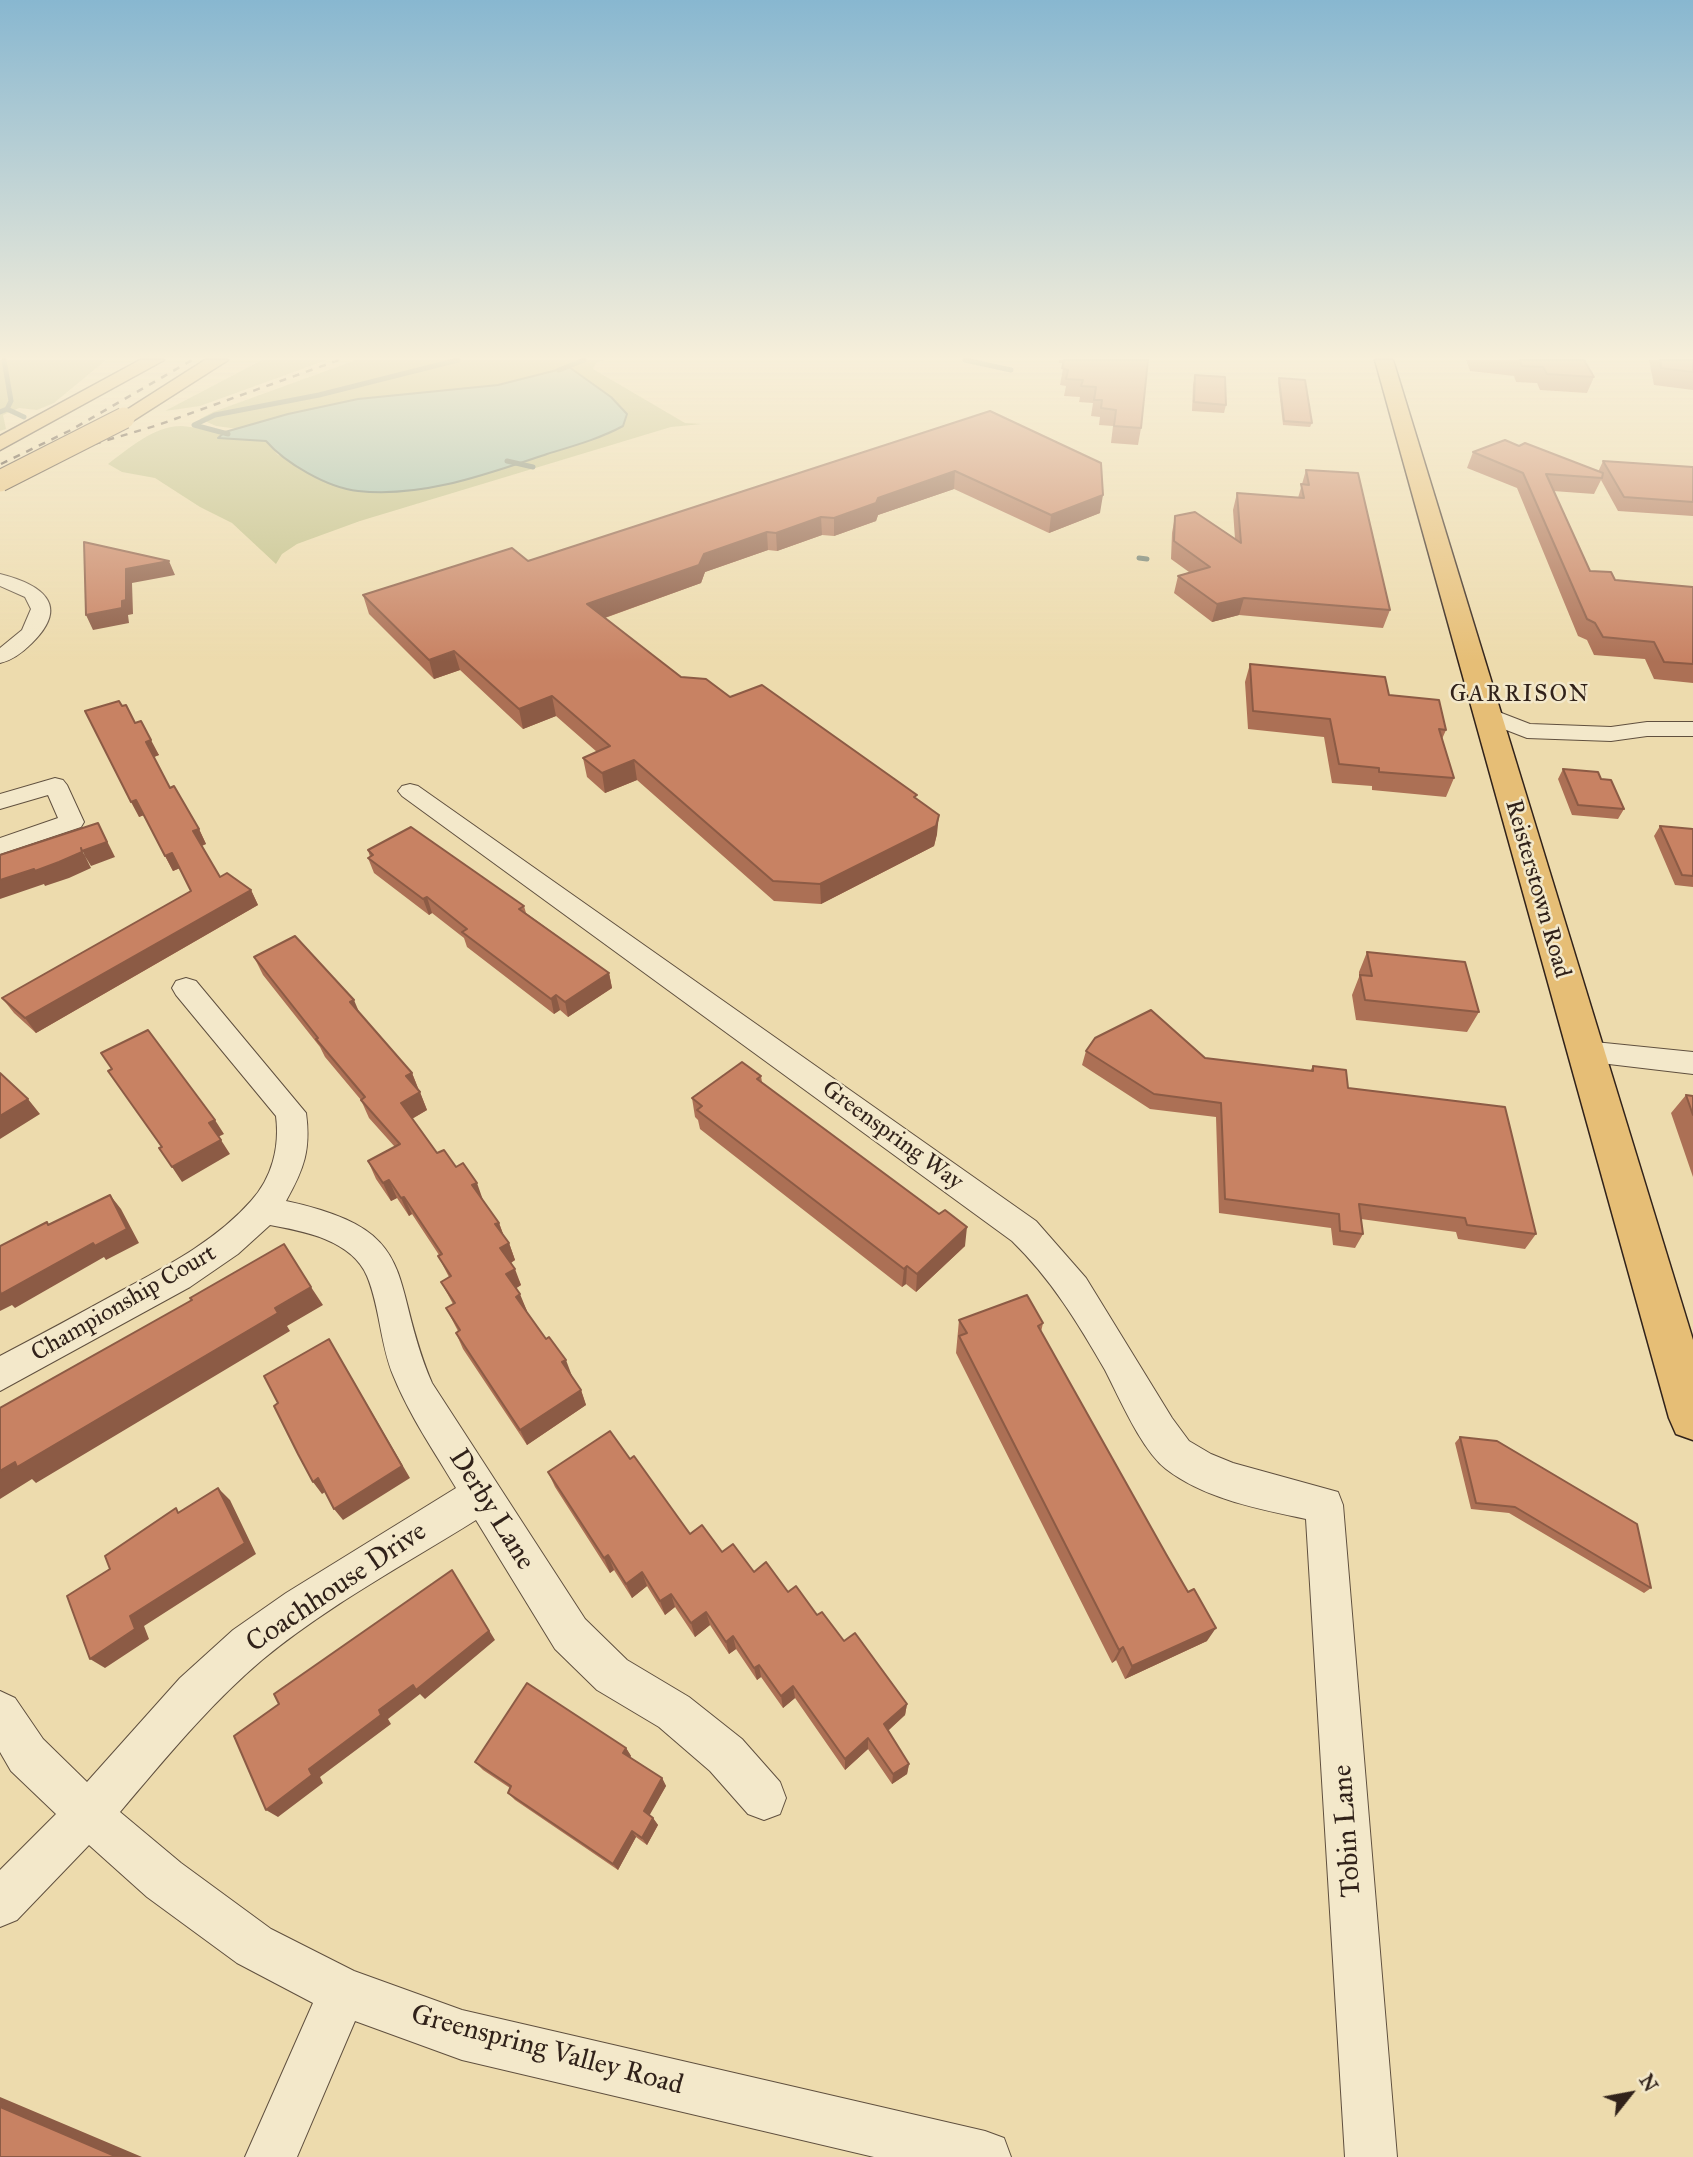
<!DOCTYPE html>
<style>
body{margin:0}
#map{position:relative;width:1693px;height:2157px;overflow:hidden;background:#eddbad;font-family:"IM FELL Great Primer",serif}
canvas{display:block}
.north{position:absolute;left:1595px;top:2059px;width:70px;height:70px;-webkit-text-stroke:5px #f3e8ca;paint-order:stroke;rotate:59deg;font-size:19px;font-weight:700;line-height:28px;text-align:center;color:#31221a}
.north::after{content:'';display:block;margin:auto;width:24px;height:32px;background:#31221a;clip-path:polygon(50% 0,100% 100%,50% 72%,0 100%)}
</style>
<div id="map">
<canvas width="1693" height="2157"></canvas>
<div class="north">N</div>
</div>
<script>
const ctx = document.querySelector('canvas').getContext('2d');
ctx.lineJoin = 'round';
function paint(path, color) { ctx.fillStyle = color; ctx.fill(path, 'evenodd'); }
function stroke(path, color, width, dash) { ctx.strokeStyle = color; ctx.lineWidth = width; ctx.lineCap = dash ? 'butt' : 'round'; ctx.setLineDash(dash || []); ctx.stroke(path); }
function label(font, color, halo, rows, align = 'center') {
  ctx.font = font + ' "IM FELL Great Primer",serif'; ctx.lineWidth = 5; ctx.setLineDash([]); ctx.textBaseline = 'middle'; ctx.strokeStyle = halo; ctx.fillStyle = color; for (const [text, x, y, turn = 0] of rows) {
    ctx.save(); ctx.translate(x, y); ctx.rotate((+turn || 0) * Math.PI / 180); ctx.textAlign = isNaN(turn) ? turn : align; if (halo) ctx.strokeText(text, 0, 0); ctx.fillText(text, 0, 0); ctx.restore();
  }
}
paint(new Path2D(`
 M0,360H106L54,403L37,410L19,408L3,415L6,429L0,431Z
 M262,360H327L200,406L165,411Z
 M356,360H604L596,363L593,369L685,423L702,424L671,427L360,521L297,544L282,554L276,564L232,523L200,507L155,478L122,472L108,464C128,449 154,426 181,426C196,427 210,432 225,432L219,438L266,441L278,455L442,486L606,435L627,415L611,397L569,367L498,385L358,399L288,414L238,429L216,426L200,419L213,412Z`), '#bfbe85');
const water = new Path2D(`
 M569,367L611,397L627,414L623,426C599,439 573,446 547,454C487,474 423,498 358,491C328,488 285,463 266,441L218,438L225,432L288,414L358,399L498,385Z`);
paint(water, '#99bbab');
stroke(water, '#6f7e71', 2);
stroke(new Path2D(`
 M965,360L1011,370
 M559,370L584,360
 M7,409L24,417
 M0,412L7,409L11,401L4,360
 M228,434L194,425L215,415L319,395L458,360
 M507,461L533,467
 M1139,558L1147,559`), '#6f7e71', 5);
const street = new Path2D(`
 M0,574C40,584 72,604 32,643C23,652 13,660 0,663V648L22,630L31,609L25,597L0,586Z
 M1486,707L1530,724L1611,727L1647,722H1693V736H1647L1611,741L1527,738L1478,719L1475,714L1478,709Z
 M55,778L63,780L67,785L84,822L81,827L0,854V838L58,818L48,795L0,809V794Z
 M410,784L418,786L1036,1221L1086,1278L1172,1418L1189,1441L1211,1454L1233,1463L1338,1492L1343,1505L1397,2157H1345L1306,1519C1259,1509 1205,1499 1166,1469C1141,1449 1120,1399 1105,1370C1078,1323 1051,1279 1012,1241L402,796L398,791L402,786Z
 M186,978L196,981L306,1113C311,1150 304,1169 286,1201C425,1231 387,1278 432,1383L585,1619L627,1660L689,1697L742,1739L780,1782L786,1798L780,1814L764,1820L748,1814L710,1771L659,1727L597,1690L555,1649L476,1520C404,1565 327,1606 262,1660C209,1705 165,1759 120,1812L181,1863L271,1929L354,1971L462,2010L985,2131L1004,2138L1011,2157H874L462,2060L355,2021L297,2157H245L313,2003L237,1963L147,1897L89,1845L17,1920L0,1927V1870L56,1814L11,1771L0,1752V1691L15,1698L43,1739L87,1782L180,1678L233,1630L286,1593L456,1488C434,1451 409,1415 393,1375C380,1343 380,1307 367,1276C352,1240 303,1231 270,1225L238,1254L190,1287L0,1391V1356C40,1335 79,1314 119,1292C165,1267 216,1241 251,1201C272,1178 280,1147 276,1116L176,995L172,988L176,981Z
 M1585,1041L1693,1052V1074L1575,1060L1570,1052L1575,1044Z`);
const primary = new Path2D(`
 M1375,360H1393L1693,1340V1440L1676,1434L1669,1418Z`);
const highway = new Path2D(`
 M140,360H164L0,450V436Z
 M205,360H228L131,422H117L114,418Z`);
stroke(street, '#60503f', 2);
stroke(primary, '#31221a', 3);
stroke(highway, '#31221a', 3);
paint(street, '#f3e8ca');
paint(primary, '#e6be76');
paint(highway, '#e6be76');
stroke(new Path2D(`
 M1,464L69,431L192,360
 M0,472L158,425L339,360`), '#31221a', 2.5, [7, 7]);
const highwayBridge = new Path2D(`
 M0,481L124,418`);
stroke(highwayBridge, '#31221a', 23, []);
stroke(highwayBridge, '#e6be76', 21);
paint(new Path2D(`
 M1059,360H1148L1141,428L1138,445L1111,443L1113,426L1099,425L1100,417L1091,416L1093,403L1079,402L1080,397L1064,396L1066,386L1060,385L1064,363H1059Z
 M1466,360H1584L1594,377L1587,393L1540,390L1537,383L1516,382L1514,376L1470,371Z
 M1649,360H1693V390L1654,385Z
 M1195,375L1226,405L1224,413L1192,411L1193,384Z
 M1279,378L1312,423L1310,427L1283,425L1278,382Z
 M990,411L1100,513L1049,533L954,489L878,515L876,521L834,536L822,535L777,551L768,550L705,572L701,583L605,618L681,677L730,697L917,799L937,834L934,846L821,904L774,901L637,780L605,793L587,777L583,758L597,752L556,716L523,729L460,670L434,679L369,614L363,595L528,561Z
 M1519,446L1598,472L1603,461L1693,467V516L1618,511L1601,480L1594,494L1553,491L1590,571L1615,580L1693,587V683L1654,679L1645,659L1594,655L1587,640L1578,636L1517,488L1467,468L1473,452Z
 M1306,470L1390,610L1383,628L1239,615L1212,622L1174,593L1178,576L1189,572L1171,559L1172,533L1175,516L1235,539L1233,510L1237,493L1298,498Z
 M1250,664L1389,695L1446,730L1442,739L1454,778L1446,797L1372,790V786L1332,783L1324,737L1248,729L1245,682Z
 M135,723L159,755L154,757L170,788L199,829L206,844L202,846L220,877L251,890L258,905L36,1033L14,1013L2,998L191,891L180,868L173,871L144,815L139,817Z
 M1563,769L1601,779L1624,809L1618,819L1572,815L1558,779Z
 M1660,826L1693,829V887L1675,885L1654,836Z
 M368,850L524,906L526,913L609,973L612,988L568,1017L560,1010L554,1014L467,947L464,938L432,913L429,915L374,873L368,858L370,857Z
 M1367,952L1479,1012L1467,1032L1356,1020L1352,995L1359,977V972Z
 M254,957L360,1013L412,1073L427,1110L412,1119L437,1153L456,1167L483,1200L499,1223L504,1236L509,1243L515,1260L511,1263L521,1285L516,1288L527,1311H526L581,1390L586,1405L527,1445L463,1349L456,1333L458,1331L446,1308L453,1304L441,1282L449,1277L438,1256L439,1255L412,1214L409,1216L397,1198L391,1201L376,1179L368,1161L395,1147L369,1118L361,1100L325,1057L320,1047L263,975Z
 M1086,1051L1205,1058L1310,1071L1313,1066L1348,1088L1536,1234L1525,1249L1458,1239L1456,1232L1361,1219L1363,1234L1355,1248L1333,1245L1331,1228L1219,1213L1216,1117L1150,1109L1082,1065Z
 M761,1076L762,1082L965,1246L916,1292L906,1284L902,1287L700,1129L698,1120L695,1117L692,1098Z
 M1686,1095L1693,1096V1177L1671,1113Z
 M959,1320L1043,1323L1041,1332L1207,1641L1125,1679L1116,1660L1112,1663L956,1353Z
 M1460,1437L1651,1588L1644,1593L1509,1513L1471,1509L1455,1443Z
 M630,1459L690,1534L788,1592L817,1615L907,1704L905,1715L888,1731L909,1764L907,1774L892,1784L868,1749L845,1770L795,1698L783,1708L761,1677L757,1680L736,1649L729,1654L710,1625L695,1637L675,1607L665,1615L647,1586L632,1598L614,1570L610,1573L555,1487L548,1472Z
 M626,1748L631,1756L630,1757L662,1778L666,1786L649,1815L653,1818L658,1825L647,1845L636,1837L618,1870L515,1800L508,1793L510,1788L483,1770L475,1762Z`), '#ac7055');
paint(new Path2D(`
 M955,471L954,489L878,515L876,521L834,536V518L878,498Z
 M1103,495L1100,513L1049,533L1051,515Z
 M821,517L822,535L777,551L776,533Z
 M767,532L768,550L705,572L701,583L590,623L587,604L704,554Z
 M169,561L175,575L132,583L133,614L128,615L129,623L93,630L86,615L122,601L126,569Z
 M1244,598L1239,615L1212,622L1217,604Z
 M454,651L460,670L434,679L429,660Z
 M552,696L556,716L523,729L519,709Z
 M151,740L159,755L154,757L146,742Z
 M634,760L637,780L605,793L602,773Z
 M136,800L144,815L139,817L131,802Z
 M939,815L937,834L934,846L821,904L820,884Z
 M98,823L115,857L91,866L82,851Z
 M199,829L206,844L200,846L193,831Z
 M81,848L91,868L69,878L45,886L44,884L0,899V880Z
 M172,853L180,868L173,871L165,856Z
 M251,890L258,905L36,1033L25,1018Z
 M427,897L432,913L429,915L423,899Z
 M609,973L612,988L568,1017L565,1002Z
 M556,995L560,1010L554,1014L551,999Z
 M354,1000L362,1019L350,1002Z
 M412,1073L419,1091L406,1076Z
 M420,1092L427,1110L408,1121L401,1103Z
 M28,1099L40,1114L0,1139V1116Z
 M215,1120L224,1134L218,1137L209,1123Z
 M221,1140L230,1154L182,1182L172,1167Z
 M389,1180L397,1198L391,1201L383,1183Z
 M477,1183L483,1200L479,1203L472,1185Z
 M110,1195L121,1209L139,1243L106,1260L104,1257L15,1308L12,1305L0,1311V1291Z
 M404,1197L412,1214L409,1216L401,1198Z
 M499,1223L505,1240L495,1224Z
 M967,1227L965,1246L916,1292L917,1274Z
 M509,1243L515,1260L507,1265L500,1248Z
 M907,1266L906,1284L902,1287L904,1269Z
 M515,1269L521,1285L512,1291L506,1274Z
 M311,1287L323,1305L287,1326L290,1331L36,1483L32,1479L0,1499V1471Z
 M520,1294L527,1311L522,1313L516,1297Z
 M329,1339L410,1478L343,1520L334,1509Z
 M566,1360L572,1376L562,1362Z
 M581,1390L586,1405L527,1445L520,1430Z
 M318,1478L328,1490L322,1494L313,1482Z
 M218,1488L230,1500L256,1554L144,1626L149,1639L105,1668L90,1659Z
 M608,1555L614,1570L610,1573L604,1558Z
 M452,1570L495,1640L425,1699L420,1694L388,1719L391,1724L320,1777L323,1783L278,1817L266,1810L309,1769L379,1710Z
 M642,1572L647,1586L632,1598L626,1584Z
 M671,1594L675,1607L665,1615L660,1601Z
 M706,1612L710,1625L695,1637L691,1623Z
 M1216,1628L1207,1641L1125,1679L1132,1666Z
 M733,1636L736,1649L729,1654L726,1642Z
 M1123,1647L1116,1660L1112,1663L1119,1650Z
 M759,1665L761,1677L757,1680L754,1668Z
 M793,1686L795,1698L783,1708L781,1696Z
 M907,1704L905,1715L883,1735L884,1724Z
 M868,1738V1749L845,1770V1759Z
 M626,1748L631,1756L628,1761L623,1753Z
 M909,1764L907,1774L892,1784L893,1774Z
 M662,1778L666,1786L648,1818L644,1811Z
 M653,1818L658,1825L647,1845L642,1838Z
 M632,1831L636,1837L618,1870L613,1864Z
 M0,2097L142,2157H117L0,2107Z`), '#8c5b45');
const building = new Path2D(`
 M1064,360H1148L1141,428L1114,426L1116,410L1101,408L1102,400H1094L1096,387L1081,386L1083,380L1066,379L1068,370L1062,368Z
 M1520,360H1584L1594,377L1547,374L1543,367L1522,366Z
 M1660,360H1693V372L1661,368Z
 M1195,375L1225,377L1226,405L1194,402Z
 M1279,378L1305,380L1312,423L1284,421Z
 M990,411L1101,463L1103,495L1051,515L955,471L878,498L876,503L834,518L821,517L776,533L767,532L704,554L699,565L587,604L681,677L706,679L730,697L762,685L917,795L914,797L939,815L936,826L820,884L773,881L634,760L602,773L583,758L610,746L552,696L519,709L454,651L429,660L363,595L512,548L528,561Z
 M1505,440L1519,446L1525,443L1603,473L1602,478L1546,474L1590,571L1611,572L1615,580L1693,587V664L1664,662L1654,642L1603,637L1595,623L1587,619L1523,473L1473,452Z
 M1603,461L1693,467V502L1624,497Z
 M1306,470L1358,473L1390,610L1244,598L1217,604L1178,576L1210,567L1174,541L1175,516L1195,512L1241,543L1237,493L1304,498L1301,484L1309,485Z
 M84,542L169,561L126,569V600L122,601V608L86,615Z
 M1250,664L1385,677L1389,695L1439,700L1446,730L1439,729L1454,778L1379,772V768L1339,764L1330,719L1253,711Z
 M119,701L122,706L126,705L135,723L141,721L151,740L146,742L170,788L174,786L199,829L193,831L220,877L227,873L251,890L25,1018L2,998L191,891L172,853L165,856L136,800L131,802L85,711Z
 M1563,769L1598,772L1601,779L1611,780L1624,809L1578,805Z
 M98,823L107,842L82,851L81,848L82,852L59,862L35,871L34,869L0,880V855Z
 M1660,826L1693,829V876L1682,875Z
 M411,827L524,906L519,909L609,973L565,1002L556,995L551,999L462,932L467,929L427,897L423,899L368,858L373,855L368,850Z
 M295,936L354,1000L350,1002L412,1073L406,1076L420,1092L401,1103L437,1153L444,1150L456,1167L463,1163L477,1183L472,1185L499,1223L495,1224L509,1243L500,1248L515,1269L506,1274L520,1294L516,1297L546,1339L549,1337L566,1360L562,1362L581,1390L520,1430L456,1333L460,1330L446,1308L455,1303L441,1282L451,1276L438,1256L442,1254L404,1197L401,1198L389,1180L383,1183L368,1161L400,1144L361,1100L365,1097L316,1039L318,1038L254,957Z
 M1367,952L1465,962L1479,1012L1365,1000L1360,975L1372,976Z
 M1151,1010L1205,1058L1313,1071V1066L1346,1070L1348,1088L1505,1107L1536,1234L1467,1225L1465,1218L1359,1204L1363,1234L1340,1231L1339,1214L1225,1199L1221,1103L1154,1094L1086,1051L1095,1038Z
 M148,1030L215,1120L209,1123L221,1140L172,1167L159,1148L162,1147L108,1071L112,1069L101,1053Z
 M742,1062L761,1076L757,1079L939,1214L945,1210L967,1227L917,1274L907,1266L904,1269L697,1110L702,1106L692,1098Z
 M0,1073L28,1099L0,1116Z
 M1686,1095L1693,1096V1115Z
 M110,1195L127,1229L95,1246L93,1243L1,1294L0,1291V1246L47,1222L48,1225Z
 M284,1244L311,1287L275,1308L278,1313L17,1467L15,1462L0,1471V1408L192,1300L190,1298Z
 M1027,1295L1043,1323L1038,1326L1166,1554L1188,1592L1194,1589L1216,1628L1132,1666L1123,1647L1119,1650L959,1336L967,1333L959,1320Z
 M329,1339L402,1466L334,1509L318,1478L313,1482L298,1454L274,1406L278,1403L264,1376Z
 M610,1431L630,1459L634,1456L690,1534L702,1525L722,1552L733,1544L754,1572L766,1562L788,1592L796,1586L817,1615L822,1612L844,1641L855,1633L907,1704L884,1724L909,1764L893,1774L868,1738L845,1759L793,1686L781,1696L759,1665L754,1668L733,1636L726,1642L706,1612L691,1623L671,1594L660,1601L642,1572L626,1584L608,1555L604,1558L548,1472Z
 M1460,1437L1497,1441L1637,1524L1651,1588L1515,1507L1476,1503Z
 M218,1488L245,1543L130,1616L135,1629L90,1659L67,1596L110,1569L105,1556L176,1508L178,1513Z
 M452,1570L489,1631L416,1690L413,1685L379,1710L381,1715L309,1769L312,1775L266,1810L234,1736L279,1704L274,1694Z
 M527,1683L626,1748L623,1753L662,1778L644,1811L653,1818L642,1838L632,1831L613,1864L508,1793L511,1786L475,1762Z
 M0,2107L117,2157H0Z`);
paint(building, '#c88263');
stroke(building, '#8c5b45', 2);
const sky = ctx.createLinearGradient(0, 0, 0, 662);
sky.addColorStop(0, '#88b7d0');
sky.addColorStop(0.54, '#f7efda');
sky.addColorStop(1, '#f7efda00');
ctx.fillStyle = sky;
ctx.fillRect(0, 0, 1693, 662);
ctx.letterSpacing = '2px';
label('23px', '#31221a', '#f3e8ca', [
 ["GARRISON",1520,695]
]);
ctx.letterSpacing = '0px';
label('24px', '#31221a', '#f3e8ca', [
 ["Reisterstown Road",1537,889,74],
 ["Greenspring Way",892,1136,36],
 ["Championship Court",124,1304,-30]
]);
label('28px', '#31221a', '#f3e8ca', [
 ["Derby Lane",491,1510,58],
 ["Coachhouse Drive",337,1588,-34],
 ["Tobin Lane",1348,1831,-94],
 ["Greenspring Valley Road",547,2051,15]
]);
</script>
